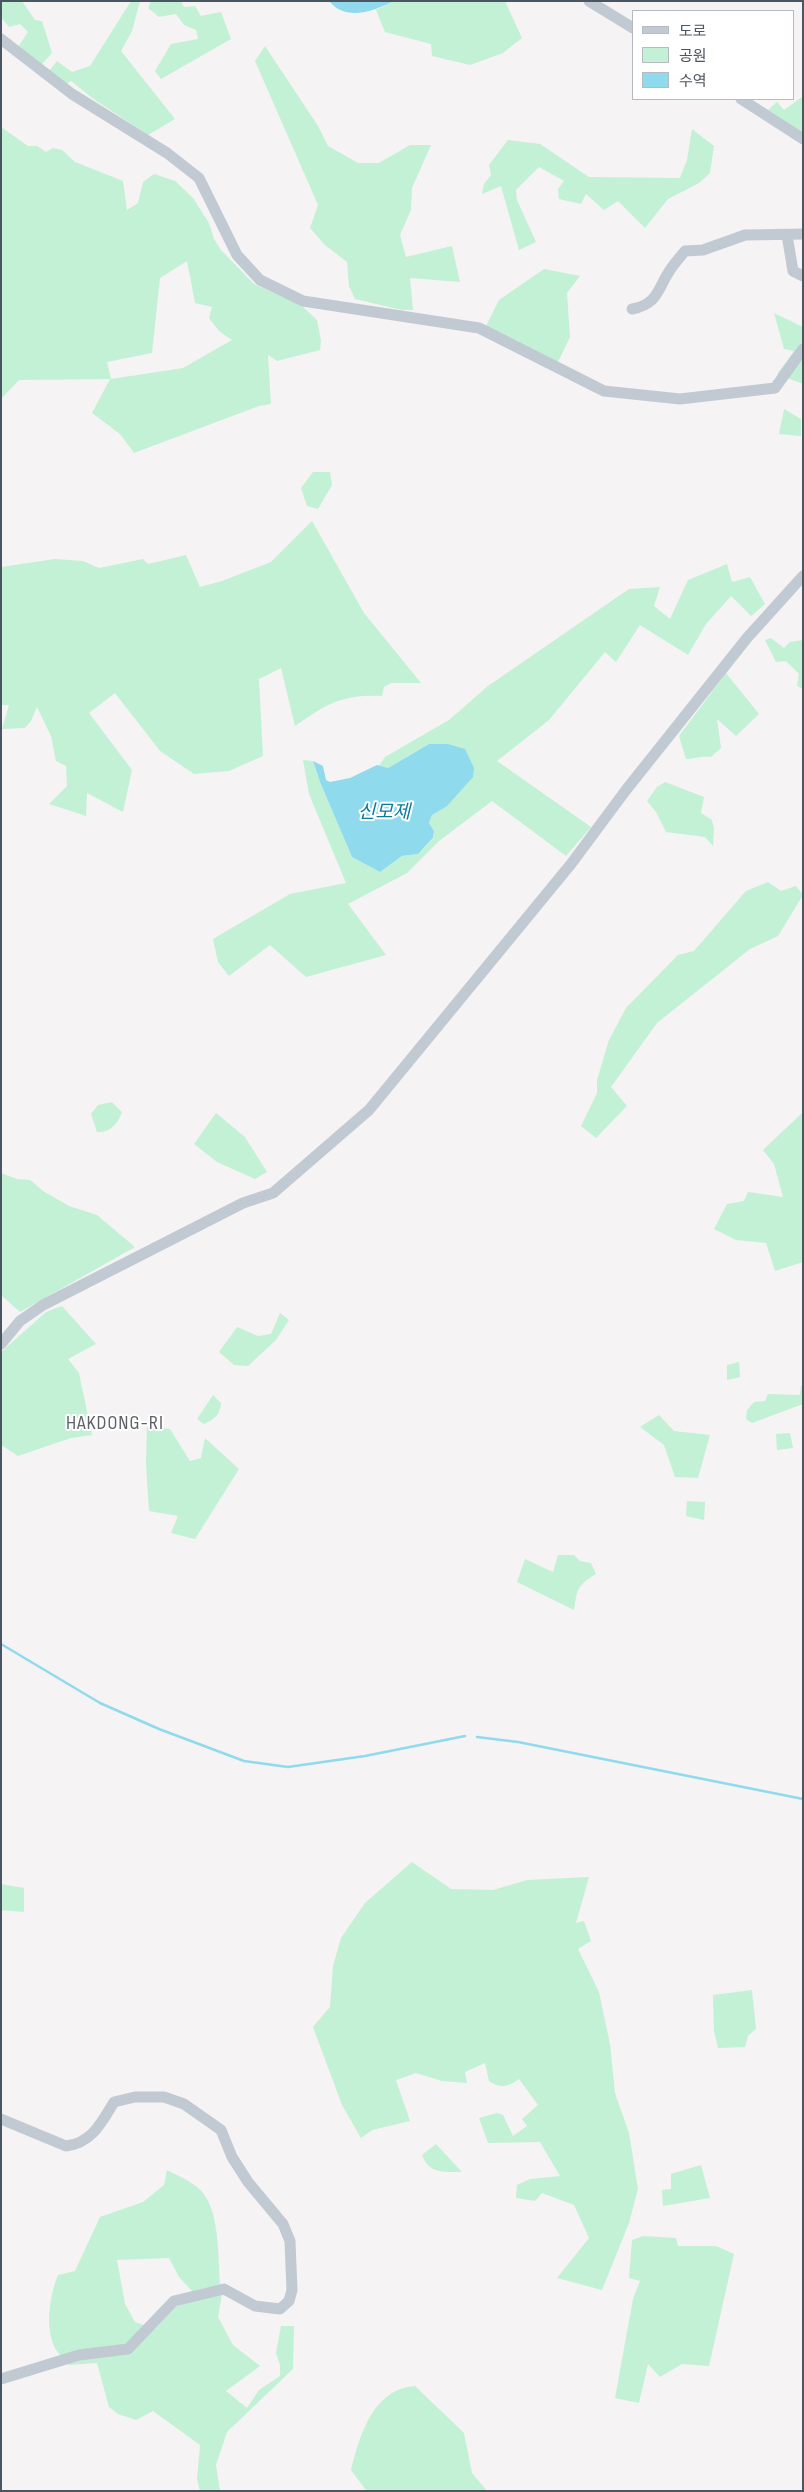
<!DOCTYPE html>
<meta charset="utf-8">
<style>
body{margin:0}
#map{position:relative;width:804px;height:2492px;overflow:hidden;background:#f5f3f3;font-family:"Sofia Sans Condensed","Noto Sans KR",sans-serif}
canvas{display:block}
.frame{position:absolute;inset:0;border:2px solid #4a5661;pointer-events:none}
.legend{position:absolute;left:632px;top:10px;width:162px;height:90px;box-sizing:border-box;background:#fff;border:1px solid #b7bbc0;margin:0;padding:6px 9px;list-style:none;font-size:15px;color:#4a5661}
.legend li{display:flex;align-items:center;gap:10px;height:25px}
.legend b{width:25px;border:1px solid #b7bbc0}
</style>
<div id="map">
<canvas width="804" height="2492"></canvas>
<div class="frame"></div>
<ul class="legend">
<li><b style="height:6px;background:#c1cad2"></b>도로</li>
<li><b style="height:14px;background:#c3f1d5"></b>공원</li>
<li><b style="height:14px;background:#90daee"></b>수역</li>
</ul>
</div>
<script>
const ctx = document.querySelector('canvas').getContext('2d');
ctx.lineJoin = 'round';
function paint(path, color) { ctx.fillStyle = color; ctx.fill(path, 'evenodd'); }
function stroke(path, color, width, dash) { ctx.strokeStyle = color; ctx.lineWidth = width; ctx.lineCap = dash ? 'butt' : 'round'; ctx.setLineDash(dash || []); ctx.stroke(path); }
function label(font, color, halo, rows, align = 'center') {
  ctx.font = font + ' "Sofia Sans Condensed","Noto Sans KR",sans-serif'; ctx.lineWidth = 4; ctx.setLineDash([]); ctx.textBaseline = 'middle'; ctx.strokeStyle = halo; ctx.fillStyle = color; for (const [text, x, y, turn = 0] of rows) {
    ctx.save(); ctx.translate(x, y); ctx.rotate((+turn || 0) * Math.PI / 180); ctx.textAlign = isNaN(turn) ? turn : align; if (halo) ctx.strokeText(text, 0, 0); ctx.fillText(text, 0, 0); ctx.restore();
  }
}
paint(new Path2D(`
 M1,1H22L35,20L42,21L52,53L41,65L18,47L28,32L20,24L9,27L1,17Z
 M131,1H140L132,31L121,51L175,119L148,135L95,100L71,81L65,85L49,71L57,61L72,72L90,66Z
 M151,1H181L184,7L195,6L201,16L221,12L231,39L161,79L155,71L171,44L198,39L196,30L184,25L176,14L159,17L148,8Z
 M394,1H505L522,38L503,53L470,65L432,56L431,44L385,32L376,10Z
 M265,46L318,126L328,146L358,163H379L410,145H431L412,188L411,210L400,235L406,257L452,246L460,282L410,278L413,310H402L355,299L349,286L347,262L325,245L310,228L318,205L255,61Z
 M803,96V133L768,110L777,102L784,110Z
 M1,127L28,146H37L46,152L53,148L62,150L75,162L123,181L127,210L138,203L143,182L154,174L175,181L193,198L209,223L214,239L221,250L254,284L302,306L317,320L321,341L320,350L277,361L268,355L271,404L259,406L134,453L120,434L92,413L110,379L19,380L1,399ZM187,261L195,303L212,307L209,318L219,331L232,340L183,368L111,379L107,362L152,353L160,278Z
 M692,129L714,146L710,173L699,183L668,199L645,228L618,201L604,210L586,194L581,204L559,199L558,189L564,181L539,167L516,190L517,200L536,242L519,250L501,186L482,194L484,184L491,175L489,165L508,140L540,144L589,177L680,178L687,160Z
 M544,269L580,276L567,293L570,337L557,364L486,326L499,300Z
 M774,313L803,327V384L777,374L794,351L784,349Z
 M784,409L801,419V436L779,434Z
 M313,472H330L332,485L318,509L307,506L301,488Z
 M312,521L364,613L421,683H391L384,687L382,696C342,694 327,704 295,726L281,668L259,679L263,756L229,771L194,774L160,751L115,693L89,713L132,770L123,812L87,793L86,816L49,804L67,786L66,766L56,761L51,736L37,707L31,721L25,728L2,729L9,705H1V567L55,559L83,561L99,568L143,559L148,564L186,555L200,587L222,581L271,562Z
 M727,564L732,582L750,577L765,604L751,616L731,596L706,624L688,655L640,625L616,662L605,652L549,720L497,761L591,827L566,856L492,801L439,841L407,873L348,904L386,955L306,977L270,945L229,976L218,962L213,939L290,894L346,883L309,794L303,760L313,761L320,782L352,857L380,872L402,856L418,854L433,839L434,831L429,823L433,813L429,744L388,768L379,766L385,757L449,720L488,686L629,589L660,587L654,606L670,619L688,580Z
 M771,638L784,648L790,642L803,640V689L797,686L799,674L786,661L776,662L765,640Z
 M726,673L759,714L736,736L717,719L721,748L711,757C702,755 695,759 686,759L679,736Z
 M665,782L704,797L701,813L712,820L714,829L713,846L705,837L666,832L656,812L647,801L657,787Z
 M768,882L781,891L796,886L803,895L778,936L750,949L657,1023L611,1087L627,1106L596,1138L581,1126L597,1093V1080L609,1040L626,1008L678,955L694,951L746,891Z
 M112,1102L122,1112C118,1124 110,1133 97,1132L91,1114L98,1105Z
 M803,1112V1262L775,1271L766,1243L736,1240L714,1229L727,1204L744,1201L748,1192L783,1197L774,1164L763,1150Z
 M216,1113L245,1137L267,1172L255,1179L217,1162L194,1144Z
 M1,1173L17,1179L30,1180L43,1191L69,1206L97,1215L135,1247L20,1312L1,1295Z
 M62,1306L96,1344L68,1359L79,1373L92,1435L71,1438L18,1456L1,1445V1352L46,1312Z
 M280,1313L289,1320L276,1340L248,1366L234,1365L219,1352L237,1327L258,1336L271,1334Z
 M739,1362L740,1377L727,1380V1365Z
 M801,1386H803V1404L752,1423L746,1419L747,1410L754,1402L765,1401L768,1394L800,1395Z
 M213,1395L221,1403C220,1416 214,1419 204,1424L197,1419Z
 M659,1415L674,1431L710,1435L698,1478L675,1477L664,1445L640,1427Z
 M147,1427L170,1429L190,1461L201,1458L205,1438L239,1469L195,1539L171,1533L178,1516L149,1511L146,1464Z
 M790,1433L793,1448L777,1450L776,1434Z
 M687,1501L705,1502L704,1520L686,1516Z
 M558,1555H574L580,1561L591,1563L596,1574C577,1585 577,1590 574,1610L517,1582L525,1559L553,1572Z
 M412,1862L451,1889L493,1890L527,1880L589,1877L576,1923L584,1921L591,1941L578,1949L599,1992L610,2044L615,2093L629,2133L638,2189L629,2223L602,2290L557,2278L589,2238L574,2205L542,2193L535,2201L516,2198L517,2185L530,2179L560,2176L540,2142L488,2143L479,2118L497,2113L503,2115L513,2136L527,2126L522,2119L538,2105L519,2079C508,2087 501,2089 489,2081L485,2063L465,2072L467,2083L442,2081L416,2073L396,2080L410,2121L372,2130L361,2138L342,2105L313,2027L330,2007L333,1966L341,1938L365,1903Z
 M1,1884L24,1888V1912L1,1910Z
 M752,1990L756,2029L748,2036L745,2047L718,2048L714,2031L713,1995Z
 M436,2144L462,2172C444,2172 429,2174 422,2155Z
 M701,2165L710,2198L663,2206L662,2190L671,2189V2174Z
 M167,2170C178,2176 196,2183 203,2193C220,2214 218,2259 220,2285L192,2291L179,2277L169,2258L117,2260L125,2304L135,2322L155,2329L179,2304L222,2294L218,2317L233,2345L260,2366L226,2391L247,2408L259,2390L280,2376V2365L276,2353L281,2326H294L293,2369L227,2432L216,2465L220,2491H200L197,2479L200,2445L153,2411L136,2420L118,2414L109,2407L97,2363L69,2365C64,2359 57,2353 54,2346C45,2325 50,2295 58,2275L75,2271L100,2217L143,2202L164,2185Z
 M643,2236L676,2238L678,2246H716L734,2254L709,2366L682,2364L660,2377L648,2364L639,2403L615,2398L633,2299L640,2281L629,2278L632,2240Z
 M415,2386L464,2433L472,2473L487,2491H369L365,2489L351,2470C360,2435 373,2389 415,2386Z`), '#c3f1d5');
paint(new Path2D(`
 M329,1H394C374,11 346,22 329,1Z
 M429,744H448L465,749L474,768L473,777L447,806L432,815L429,823L434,831L433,838L418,854L402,856L380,872L352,857L320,782L313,761L323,766L326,780L330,782L350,778L377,765L388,768Z`), '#90daee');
stroke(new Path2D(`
 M1,1644L100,1703L159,1729L244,1761L288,1767L365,1756L465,1736
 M477,1737L518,1742L803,1799`), '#90daee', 2.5);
stroke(new Path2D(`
 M589,1L633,28
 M1,39L72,94L167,153L199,178L237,255L260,280L303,301L479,328L604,391L680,399L775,388L803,349
 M741,99L803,139
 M787,235L793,271L803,276
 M632,309C658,304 657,290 670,270C674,264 680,257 685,251L703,250L745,235L803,234
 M1,1344L20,1321L43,1305L243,1203L273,1193L369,1110L571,864L626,790L747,638L803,576
 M1,2119L66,2146C92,2143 102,2122 114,2102L135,2097H164L184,2104L221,2130L232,2157L248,2182L283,2224L290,2241L292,2290L289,2301L280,2309L255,2306L224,2289L174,2301L128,2349L79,2355L1,2379`), '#c1cad2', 11);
label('italic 19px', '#0c7c9b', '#fff', [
 ["신모제",384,813]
]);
ctx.letterSpacing = '1px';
label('20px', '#5f6368', '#fff', [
 ["HAKDONG-RI",115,1424]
]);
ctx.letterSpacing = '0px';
</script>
